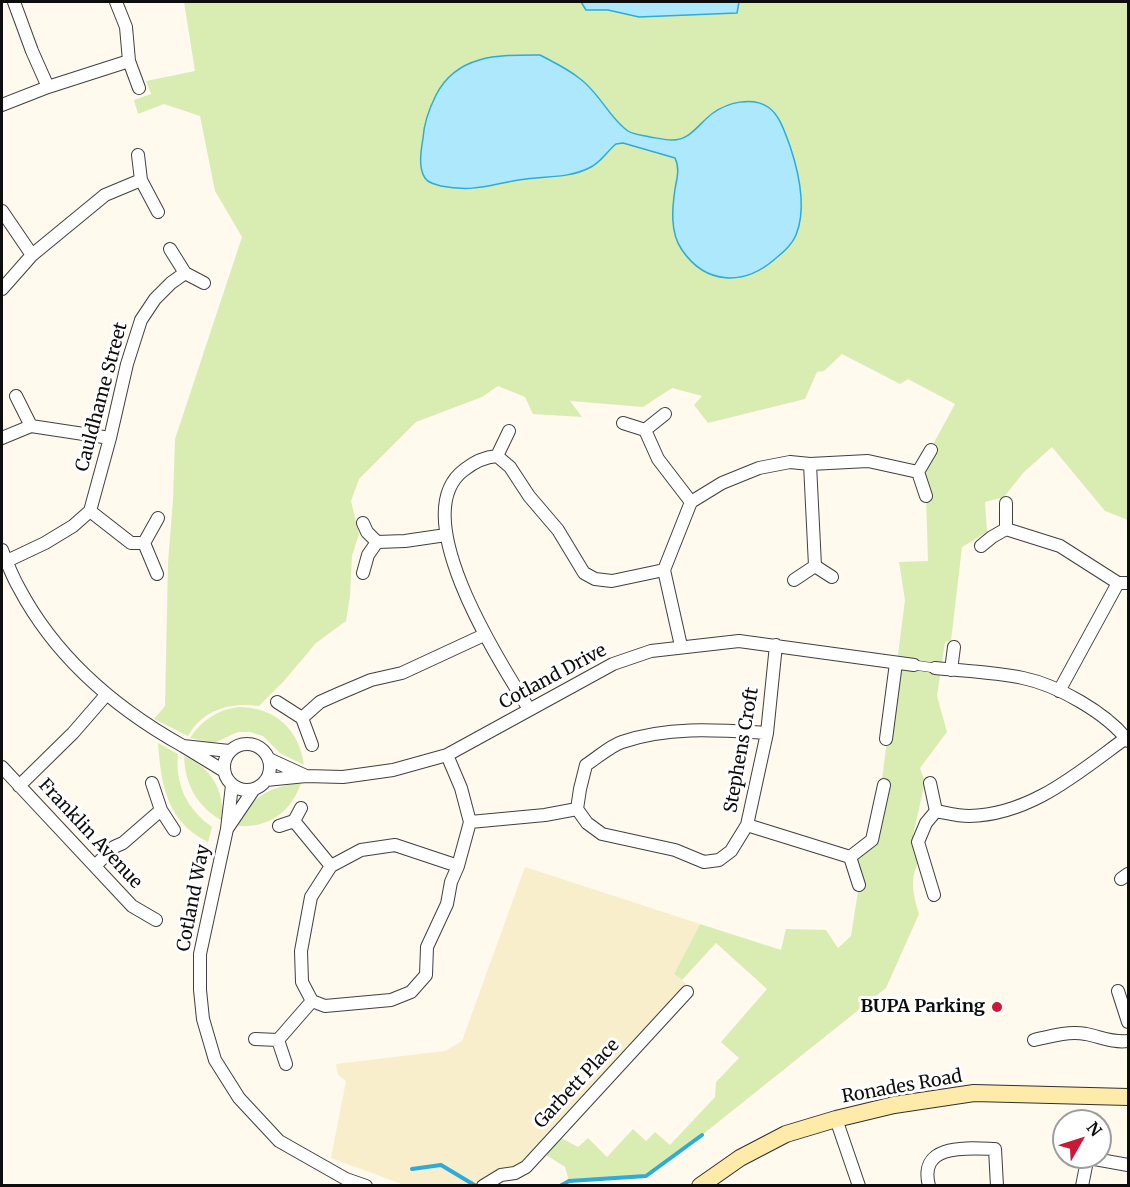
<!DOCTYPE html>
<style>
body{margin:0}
#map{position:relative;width:1130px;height:1187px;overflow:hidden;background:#fff9ee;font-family:Merriweather,serif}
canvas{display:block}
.frame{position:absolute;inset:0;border:3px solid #0d0d0d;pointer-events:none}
.north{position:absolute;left:1052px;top:1109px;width:60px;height:60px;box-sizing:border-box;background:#fff;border:2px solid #9e9e9e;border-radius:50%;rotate:51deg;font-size:16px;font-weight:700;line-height:24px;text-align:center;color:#0d0d0d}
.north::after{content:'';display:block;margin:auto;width:21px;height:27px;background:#cb1837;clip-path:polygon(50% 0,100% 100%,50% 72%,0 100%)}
</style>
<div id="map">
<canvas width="1130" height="1187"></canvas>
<div class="frame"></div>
<div class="north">N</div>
</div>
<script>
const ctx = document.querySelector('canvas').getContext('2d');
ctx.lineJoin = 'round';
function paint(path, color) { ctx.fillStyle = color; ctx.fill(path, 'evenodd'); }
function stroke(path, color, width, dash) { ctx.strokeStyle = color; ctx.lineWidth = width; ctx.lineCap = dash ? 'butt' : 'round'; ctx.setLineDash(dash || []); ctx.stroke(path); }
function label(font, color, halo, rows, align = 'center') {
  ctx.font = font + ' Merriweather,serif'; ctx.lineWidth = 6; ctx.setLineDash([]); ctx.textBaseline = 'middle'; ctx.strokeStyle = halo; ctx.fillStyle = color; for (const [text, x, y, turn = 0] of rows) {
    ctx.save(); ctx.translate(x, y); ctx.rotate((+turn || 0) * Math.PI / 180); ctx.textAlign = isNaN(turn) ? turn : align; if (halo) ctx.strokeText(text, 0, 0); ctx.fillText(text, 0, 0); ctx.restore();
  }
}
paint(new Path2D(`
 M525,867L700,924L674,974L691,988L526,1167L483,1185L407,1186L331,1158L346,1081L338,1075L336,1064L445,1051L462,1041Z`), '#f8eecb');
paint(new Path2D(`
 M184,2H581L586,10H608L639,17L737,12L739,2H1128V520L1105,511L1052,447L1023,473L1004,497L985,502L987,532L962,547L951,641L945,642L937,696L947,732L920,768L925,782L913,835L918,863C909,880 914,897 919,914L886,988L702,1135L646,1176L569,1181L565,1167L540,1151L554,1134L578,1147L588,1138L607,1157L633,1129L646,1141L655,1132L670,1145L715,1097L716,1082L739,1058L721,1042L767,989L716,943L682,980L674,974L700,924L781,950L786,929L826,930L838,948L851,936L859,885L850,857L872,840L882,779L905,600L899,562L928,561L926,496L918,472L955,404L908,379L900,384L842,354L824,371L817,372L805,399L708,423L694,405L702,396L672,388L643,407L570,401L582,417L533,414L525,397L498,386L482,397L416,422L359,479L351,501L359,534L352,556L350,596L346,621L316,643L283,682L259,706C231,702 203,709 188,736L154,719L165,706L168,563L173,500L175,439L242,237L215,191L200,116L164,104L138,114L134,100L151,94L146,81L195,71Z
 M238,707C275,707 299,729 304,765L280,753L263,736L250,732H238L214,743L190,738C202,720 217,710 238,707Z
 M158,743L178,754C175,785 187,809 212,827L208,842C167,822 161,785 158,743Z
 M184,756C212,768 225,791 222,821C197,806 185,785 184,756Z
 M301,783C291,812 269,828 238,826C252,796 268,787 301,783Z`), '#d9edb3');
const water = new Path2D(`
 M581,2H739L737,13L639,17L608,10H586Z
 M540,55C553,62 568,69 579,78C599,92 610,119 628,131C634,135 643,135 650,137C657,138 665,140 672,140C691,140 699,123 713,113C727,103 752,96 768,107C780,115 785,133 790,146C799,173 807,208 796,235C792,245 783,252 775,259C744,286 706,285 682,250C670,233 672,209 675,189C677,178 680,168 675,158L623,143L616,144C606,152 601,163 589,168C569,178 548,176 526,179C493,183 477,193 441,186C435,184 429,184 425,178C418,168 421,150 423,138C424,122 429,109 436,95C457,54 499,55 540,55Z`);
paint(water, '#ade8fc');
stroke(water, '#2dabda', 1.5);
stroke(new Path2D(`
 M412,1169L441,1165L476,1186
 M560,1186L569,1181L646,1176L702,1135`), '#2dabda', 4);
const pedestrian = new Path2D(`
 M914,665L935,668`);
const minor = new Path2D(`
 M14,2L32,51L48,87
 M129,61L139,88
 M2,105L48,87L129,61L126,27L116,2
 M141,180L158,212
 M2,211L32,255
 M185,273L204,283
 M2,289L32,255L105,195L141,180L138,155
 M16,396L31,426
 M665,414L645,430L658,459L691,502
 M623,423L645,430
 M2,438L31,426L110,438
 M497,456L509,431
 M810,464L815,566L832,577
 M918,472L926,496
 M1006,503V529
 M90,511L131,543H144L158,518
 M363,523L367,532L377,542
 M144,543L157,574
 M981,546L992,537L1006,529L1060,546L1118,583H1128
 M2,550C7,563 12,576 19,588C56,658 115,708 183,746
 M7,561L45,543L73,526L90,511L110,438L127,364L141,320L155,299L171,283L185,273L170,249
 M363,573L368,555L377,542L405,541L446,535
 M794,580L815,566
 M681,646L664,570L691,502L722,483L759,468L790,462L810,464L868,461L918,472L931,450
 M935,668C964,671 994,672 1023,678C1057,685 1107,713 1128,741
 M951,670L954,647
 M1059,691L1118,583
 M277,702L302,718L320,702L338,694L371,680L402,673L484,635
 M529,709C501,664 404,515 464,470C474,462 484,457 497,456L510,467L529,496L558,530L584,573L595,579L612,581L664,570
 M302,718L312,745
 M886,739L896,663
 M224 767a23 23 0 1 1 46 0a23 23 0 1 1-46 0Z
 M2,767L132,906L156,920
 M224,771L183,746L229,751
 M306,776L343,777L393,770L447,755L613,664L651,651L739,641L914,665
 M266,780L306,776L269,759
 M152,783L161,810L174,830
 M930,783L936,811
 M232,785L227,829L254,789
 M19,786L73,733L106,695
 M577,809L580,789L586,765C597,758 610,746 622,742C669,726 718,730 767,733
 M294,821L331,866
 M470,822L545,815L577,809L587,823L602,834L675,850L704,862L719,860L731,851L747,825L767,733L776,645
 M747,825L850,857L872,840L884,785
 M279,826L294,821L301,808
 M227,829L200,954V990L203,1019L215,1060L239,1098L279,1141L346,1179L366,1186
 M850,857L859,885
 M95,866L114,847L123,843L161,810
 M1121,879L1128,874
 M934,895L918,842L926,823L936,811C947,813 958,816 969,816C1031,815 1079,772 1126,738
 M1118,991L1128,1022
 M312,1001L325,1006L391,1000L411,992L426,975L427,947L447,904L451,882L458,866L470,822L461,788L447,755
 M312,1001L302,982L301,951L311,897L331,866L361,850L395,845L458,866
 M255,1039L278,1040L312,1001
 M278,1040L286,1064
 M1034,1040C1051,1036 1068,1031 1086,1034C1101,1037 1113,1043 1128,1041
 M836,1119L859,1186
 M483,1186L501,1175L515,1173L526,1167L687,992
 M929,1186C918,1143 967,1148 995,1149L997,1186
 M1082,1186L1087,1161L1089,1158L1128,1165`);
const secondary = new Path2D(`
 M700,1186L740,1158L786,1134L836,1119L894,1105L974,1093L1128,1097`);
stroke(pedestrian, '#404040', 10);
stroke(minor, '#404040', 14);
stroke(secondary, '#2f2f2f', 18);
stroke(pedestrian, '#fff', 9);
stroke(minor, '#fff', 12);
stroke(secondary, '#ffeba9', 16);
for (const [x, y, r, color] of [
 [997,1007,6,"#cb1837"]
]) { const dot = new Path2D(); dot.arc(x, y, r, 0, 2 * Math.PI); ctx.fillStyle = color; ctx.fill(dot); stroke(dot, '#fff', 2); }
label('18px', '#0d0d0d', '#fff', [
 ["Cauldhame Street",102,397,-75],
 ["Cotland Drive",553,677,-28],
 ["Stephens Croft",742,750,-80],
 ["Franklin Avenue",90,834,47],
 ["Cotland Way",194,898,-79],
 ["Garbett Place",577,1084,-47],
 ["Ronades Road",902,1087,-10]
]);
label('bold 18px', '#0d0d0d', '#fff', [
 ["BUPA Parking",985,1007]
], 'right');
</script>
